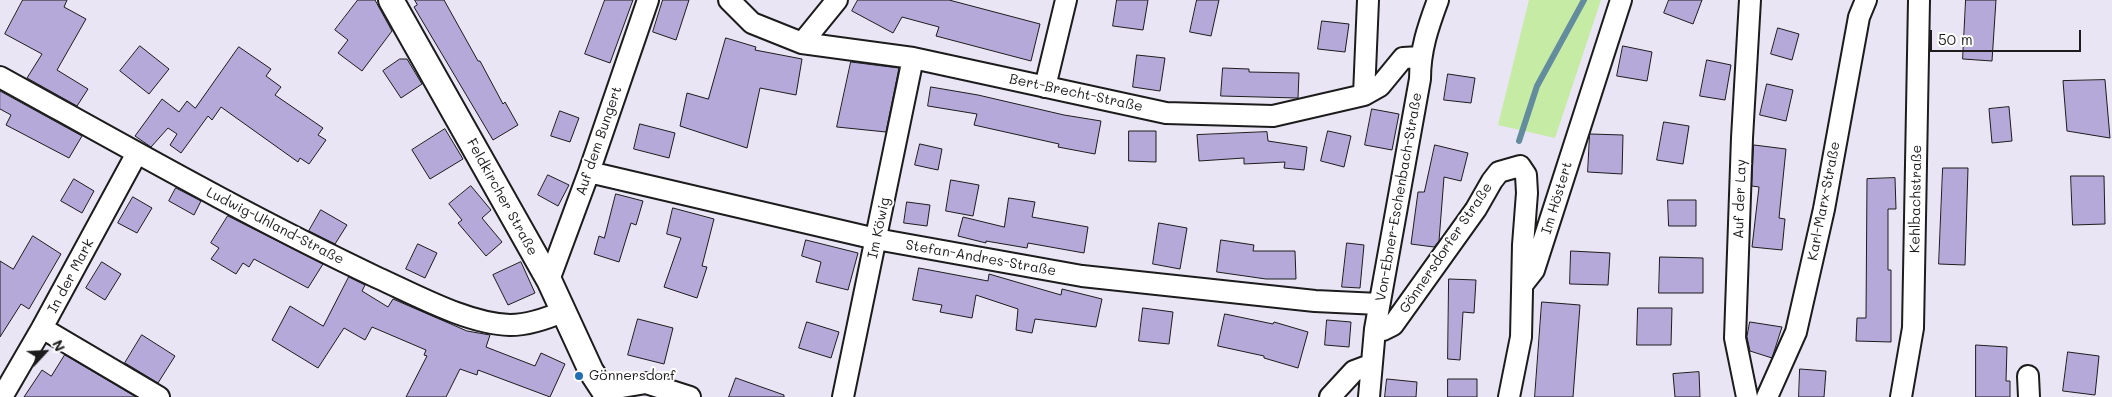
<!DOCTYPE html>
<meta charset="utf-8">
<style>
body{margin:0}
#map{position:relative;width:2112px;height:397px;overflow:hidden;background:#e9e5f4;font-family:Mali,sans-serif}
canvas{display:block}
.north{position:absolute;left:20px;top:327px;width:50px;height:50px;-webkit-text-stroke:4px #fff;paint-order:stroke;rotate:65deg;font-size:14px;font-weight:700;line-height:20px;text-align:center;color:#1c1c1c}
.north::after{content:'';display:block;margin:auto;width:18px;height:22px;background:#1c1c1c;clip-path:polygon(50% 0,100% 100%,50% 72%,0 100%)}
.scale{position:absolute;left:1930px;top:30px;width:151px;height:22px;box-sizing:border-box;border:2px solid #1c1c1c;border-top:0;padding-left:6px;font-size:15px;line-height:18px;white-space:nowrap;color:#1c1c1c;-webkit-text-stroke:4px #fff;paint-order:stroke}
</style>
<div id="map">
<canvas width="2112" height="397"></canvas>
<div class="north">N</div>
<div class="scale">50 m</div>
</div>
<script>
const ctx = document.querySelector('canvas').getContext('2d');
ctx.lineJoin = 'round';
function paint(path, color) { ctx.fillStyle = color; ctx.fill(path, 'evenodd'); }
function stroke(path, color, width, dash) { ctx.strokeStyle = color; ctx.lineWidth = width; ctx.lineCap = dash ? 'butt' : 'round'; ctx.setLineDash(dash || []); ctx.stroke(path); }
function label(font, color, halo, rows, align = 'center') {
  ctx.font = font + ' Mali,sans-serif'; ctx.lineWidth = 4; ctx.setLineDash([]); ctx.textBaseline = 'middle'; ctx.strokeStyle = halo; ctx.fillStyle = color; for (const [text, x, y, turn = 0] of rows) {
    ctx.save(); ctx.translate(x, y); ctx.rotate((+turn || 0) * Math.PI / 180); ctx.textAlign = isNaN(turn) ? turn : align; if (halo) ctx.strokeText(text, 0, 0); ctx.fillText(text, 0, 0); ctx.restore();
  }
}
paint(new Path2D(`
 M1529,0H1601L1555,138L1498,125Z`), '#c6eba4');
stroke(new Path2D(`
 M1519,141L1537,86L1584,0`), '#648c9f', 6);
const building = new Path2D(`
 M23,0H67L64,7L86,19L57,70L88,89L77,106L27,78L42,54L5,34Z
 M358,0H375L392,31L362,71L338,53L348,40L335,30Z
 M415,0H444L478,61H480L503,104L505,102L518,125L493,140L414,7L417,5Z
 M605,0H633L610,63L585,54Z
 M663,0H689L676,40L653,32Z
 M858,0H949L1040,24L1031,61L936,36L939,27L902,17L893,33L852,11Z
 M1117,0H1148L1143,30L1113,26Z
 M1197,0H1219L1211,36L1190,32Z
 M1669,0H1702L1693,24L1664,13Z
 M1966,0H1996L1992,61L1963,59Z
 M1322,21L1349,24L1345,52L1318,49Z
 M1778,28L1799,34L1792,60L1771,54Z
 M726,38L756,47L755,50L802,59L796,95L760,88L747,148L680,126L687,93L708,99Z
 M140,46L169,69L149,94L120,71Z
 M1623,46L1652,52L1647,81L1617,76Z
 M239,47L271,69L266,76L281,87L275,95L323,128L318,135L326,140L309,164L300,158L298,162L221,107L212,120L208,116L181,153L170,145L177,134L168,128L151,147L135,136L162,99L179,112L187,101L195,108Z
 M1137,55L1165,58L1160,91L1133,87Z
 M400,59H407L422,84L401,98L383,71Z
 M1707,60L1731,65L1725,100L1700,96Z
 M851,62L899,68L886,132L837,127Z
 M1223,68L1249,69V72L1299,73L1298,98L1221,96Z
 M1448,74L1475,78L1471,103L1444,100Z
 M2105,80L2110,138L2067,131L2063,81Z
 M1767,84L1793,90L1786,121L1760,115Z
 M931,87L978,95L1064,115L1101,121L1095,154L1058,147L1059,144L974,125L977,114L928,106Z
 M0,91L82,136L69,158L6,125L11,115L0,109Z
 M2009,107L2012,141L1992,143L1989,109Z
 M1372,109L1399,114L1392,150L1365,145Z
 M560,111L579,118L570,142L551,136Z
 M1664,122L1689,126L1683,164L1657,160Z
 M640,124L675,133L669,158L634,149Z
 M445,129L463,159L430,179L412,150Z
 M1129,131H1156V162L1129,161Z
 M1328,131L1351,136L1344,167L1321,161Z
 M1267,132L1268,141L1307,147L1304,170L1284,168L1285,162L1244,164V158L1199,161L1197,135Z
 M1590,134L1623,135L1622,174L1588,172Z
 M920,144L942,149L938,170L915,165Z
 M1435,145L1468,153L1461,181L1444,177L1439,241L1434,247L1411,244L1418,192H1424Z
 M1754,145L1786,149L1779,218L1785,219L1782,250L1752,247L1759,187L1752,186Z
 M1943,168H1968L1965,265L1939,264Z
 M548,175L569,185L558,206L538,195Z
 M2071,176H2104L2105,224L2073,225Z
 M1895,178L1896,209H1888V270H1891V342L1856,341L1857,318H1866L1867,179Z
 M74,179L94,191L82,213L61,201Z
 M951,180L979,185L973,216L946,211Z
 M471,186L491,210L482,218L502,242L486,256L458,223L462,220L449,204Z
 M176,188L201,201L194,215L169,201Z
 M616,194L643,201L636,225L631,223L619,262L594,254L599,236L604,238Z
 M133,197L152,208L137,233L118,223Z
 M1009,198L1035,202L1032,217L1088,227L1084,253L1028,243L1027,248L986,241V243L958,236L963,217L1004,227Z
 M1668,200H1696V226H1669Z
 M907,202L930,205L927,226L904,223Z
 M673,208L714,219L702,266L707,267L697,298L664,287L681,238L667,234Z
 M321,210L347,225L335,244L309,231Z
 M228,216L323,264L308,288L254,259L249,267L243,263L236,274L211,259L219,248L211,243Z
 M1159,223L1187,228L1180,269L1153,264Z
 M33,236L61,254L29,309L21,304L0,337V261L13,269Z
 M806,240L858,253L848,290L816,282L821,262L802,256Z
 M1221,240L1254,245L1253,251H1295L1296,279H1266L1217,272Z
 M1347,243L1364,245L1360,288L1342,287Z
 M418,244L437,253L425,278L406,269Z
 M1571,251L1610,253L1608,285L1570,284Z
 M1660,257L1703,258V293H1659Z
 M102,262L121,274L105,300L86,288Z
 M521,262L535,293L508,305L493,275Z
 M919,268L988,281L989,274L1061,295L1062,289L1102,299L1096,327L1035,319L1032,333L1016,330L1018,309L976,295L972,318L940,312L942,305L913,300Z
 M349,277L365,285L362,291L388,307L393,299L467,331L490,335L486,347L535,366L541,353L565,364L550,397L478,370L477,375L460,369L446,397H406L427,356L424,355L426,350L372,327L365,340L344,328L318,368L272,340L290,306L323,326Z
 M1449,279L1476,280L1474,313L1463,312L1460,360L1448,359Z
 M1542,302L1580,305L1573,397H1535Z
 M1143,308L1173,312L1169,344L1139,341Z
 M1638,308H1672L1671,345H1637Z
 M1225,314L1273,324L1274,322L1308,332L1298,368L1264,358V356L1218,346Z
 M638,319L673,328L664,364L628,355Z
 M1327,320L1351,322L1349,347L1325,345Z
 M807,322L839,332L831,358L799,348Z
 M1750,322L1782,327L1772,358L1750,351L1747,337Z
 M142,335L175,356L158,383L125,363Z
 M1976,345L2007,347L2006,381H2010V397H1976Z
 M2068,352L2099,356L2095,395L2063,391Z
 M65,355L136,397H24L42,370L51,376Z
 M1800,369L1826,371L1824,397H1799Z
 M1699,372L1700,397H1675L1673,374Z
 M736,378L784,395V397H729Z
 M1387,379L1417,382L1416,397H1385Z
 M1448,379H1477V397H1448Z`);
paint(building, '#b5a9da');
stroke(building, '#1c1c1c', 1);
const minor = new Path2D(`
 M729,0L752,23L802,43L913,58L1166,113L1273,116L1364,95L1380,86L1403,58L1420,57
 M802,43L837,0
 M0,77C125,146 249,217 378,278C416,295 468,324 510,325C529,325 546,319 564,311
 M1045,87L1066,0
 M1364,95L1368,0
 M589,172L876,239L1082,276L1315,301L1379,304
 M549,280L589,172L648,0
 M1523,284L1534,270L1621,0
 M42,328L159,397
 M1375,329L1383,330L1393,325L1476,209L1492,181L1499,172L1520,166L1526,175L1527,193L1523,245L1521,337L1509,397
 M2028,376L2029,397
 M603,390L646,383L690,397
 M2,397L42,328L137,153
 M843,397L913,58
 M1330,397L1354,371L1370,365
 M1369,397L1375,329L1420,79C1420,50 1428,27 1438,0
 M1747,397L1735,338L1742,138L1750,0
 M1767,397L1796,332L1824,209L1859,17L1866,0
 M1901,397L1913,328L1919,0`);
const tertiary = new Path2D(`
 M391,0L549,280L591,371L608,397`);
stroke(minor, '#1c1c1c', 24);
stroke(tertiary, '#1c1c1c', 28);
stroke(minor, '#fff', 20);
stroke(tertiary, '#fff', 24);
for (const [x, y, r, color] of [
 [579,376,5,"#1f6fb2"]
]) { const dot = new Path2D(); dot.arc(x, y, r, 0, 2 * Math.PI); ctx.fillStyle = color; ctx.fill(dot); stroke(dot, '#fff', 2); }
label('14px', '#1c1c1c', '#fff', [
 ["Bert-Brecht-Straße",1076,93,12],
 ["Auf dem Bungert",599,141,-71],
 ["Feldkircher Straße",502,197,61],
 ["Von-Ebner-Eschenbach-Straße",1399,197,-80],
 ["Im Höstert",1557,198,-73],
 ["Auf der Lay",1740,199,-88],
 ["Kehlbachstraße",1916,199,-89],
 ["Karl-Marx-Straße",1824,201,-79],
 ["Ludwig-Uhland-Straße",275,226,27],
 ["Im Köwig",879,228,-78],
 ["Gönnersdorfer Straße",1446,248,-56],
 ["Stefan-Andres-Straße",981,258,10],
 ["In der Mark",71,276,-62]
]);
label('14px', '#1c1c1c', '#fff', [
 ["Gönnersdorf",589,376]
], 'left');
</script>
